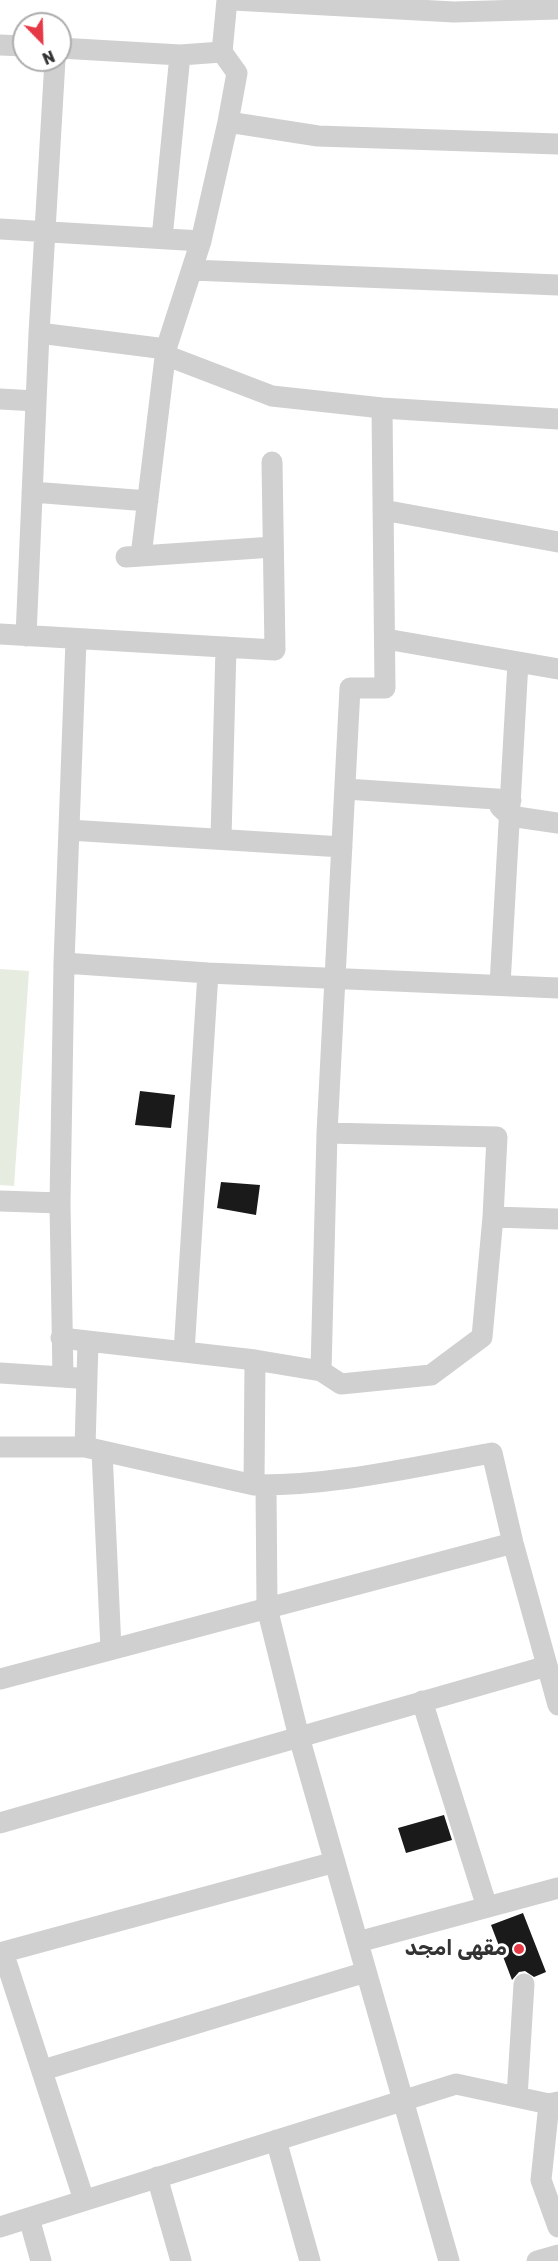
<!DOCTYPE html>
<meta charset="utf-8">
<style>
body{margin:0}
#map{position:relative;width:558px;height:2261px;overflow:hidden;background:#fff;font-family:Rubik,sans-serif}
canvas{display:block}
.north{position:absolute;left:12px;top:12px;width:60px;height:60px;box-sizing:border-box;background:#fff;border:2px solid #adadad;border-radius:50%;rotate:157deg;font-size:16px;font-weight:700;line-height:24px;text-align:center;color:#333}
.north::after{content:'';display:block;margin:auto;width:21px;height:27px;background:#e63946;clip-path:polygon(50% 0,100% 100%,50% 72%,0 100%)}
</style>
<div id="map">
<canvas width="558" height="2261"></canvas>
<div class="north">N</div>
</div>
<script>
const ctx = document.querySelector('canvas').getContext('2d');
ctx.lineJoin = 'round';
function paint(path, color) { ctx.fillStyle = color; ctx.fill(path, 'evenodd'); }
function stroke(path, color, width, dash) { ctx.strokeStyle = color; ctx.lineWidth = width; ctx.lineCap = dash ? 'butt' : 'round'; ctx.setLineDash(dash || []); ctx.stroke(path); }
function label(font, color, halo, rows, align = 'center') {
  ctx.font = font + ' Rubik,"Noto Naskh Arabic",sans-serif'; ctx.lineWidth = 6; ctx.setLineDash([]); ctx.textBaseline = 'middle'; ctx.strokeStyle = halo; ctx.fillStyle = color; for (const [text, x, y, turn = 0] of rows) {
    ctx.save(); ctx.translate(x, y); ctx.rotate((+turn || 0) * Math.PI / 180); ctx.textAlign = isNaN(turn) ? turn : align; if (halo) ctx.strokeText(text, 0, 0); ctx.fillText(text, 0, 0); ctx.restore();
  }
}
paint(new Path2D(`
 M0,969L29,971L14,1186L0,1185Z`), '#e6ecdf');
paint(new Path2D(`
 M140,1091L175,1095L171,1128L135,1125Z
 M221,1182L260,1185L256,1215L217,1208Z
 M444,1815L452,1840L406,1853L398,1828Z
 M523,1913L546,1972L534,1977L525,1971L519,1972L512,1980L491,1925Z`), '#1a1a1a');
stroke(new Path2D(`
 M233,0L454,12L558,9
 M0,45L24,46
 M60,48L180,55L222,52
 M228,122L318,136L558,144
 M0,229L201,241L166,349L141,556
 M162,238L180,55
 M201,241L228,122L237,73L222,52L227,0
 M192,270L558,285
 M39,333L166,349
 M165,355L272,396L382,408L558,419
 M0,399L36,401
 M32,492L148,501
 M383,510L558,542
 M126,557L273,547
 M0,634L275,650L272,462
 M26,636L39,333L55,60
 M386,639L558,669
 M346,789L511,800
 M500,807L510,816L558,823
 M69,830L342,847
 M221,838L226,647
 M64,963L208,973L558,988
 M500,985L518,662
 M0,1201L60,1203
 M493,1217L558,1219
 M61,1338L255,1360L321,1371L341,1384L431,1375L482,1337L493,1217L497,1137L327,1133
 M184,1352L208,973
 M321,1371L327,1133L350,688H385L382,408
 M0,1373L77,1378
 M63,1377L60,1203L64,963L76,640
 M0,1447H85L254,1485C334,1486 413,1467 492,1453L513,1543L558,1705
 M85,1447L88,1342
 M102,1451L111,1649
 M254,1485L255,1360
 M266,1485L267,1608L299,1737L449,2261
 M0,1679L513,1543
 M422,1701L487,1907
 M0,1823L547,1666
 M358,1942L558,1888
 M3,1952L84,2200
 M0,1953L335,1862
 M43,2070L366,1972
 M517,2097L524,1984
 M549,2104L541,2180L558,2227
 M276,2140L310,2261
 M157,2177L181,2261
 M29,2218L41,2261
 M0,2227L456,2084L549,2104L558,2102
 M537,2261L558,2255`), '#d0d0d0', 21);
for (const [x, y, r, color] of [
 [519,1949,6,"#e63946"]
]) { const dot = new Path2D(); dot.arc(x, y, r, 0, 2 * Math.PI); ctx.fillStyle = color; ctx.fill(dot); stroke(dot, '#fff', 2); }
label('bold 21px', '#333', '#fff', [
 ["مقهى امجد",507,1949]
], 'right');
</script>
